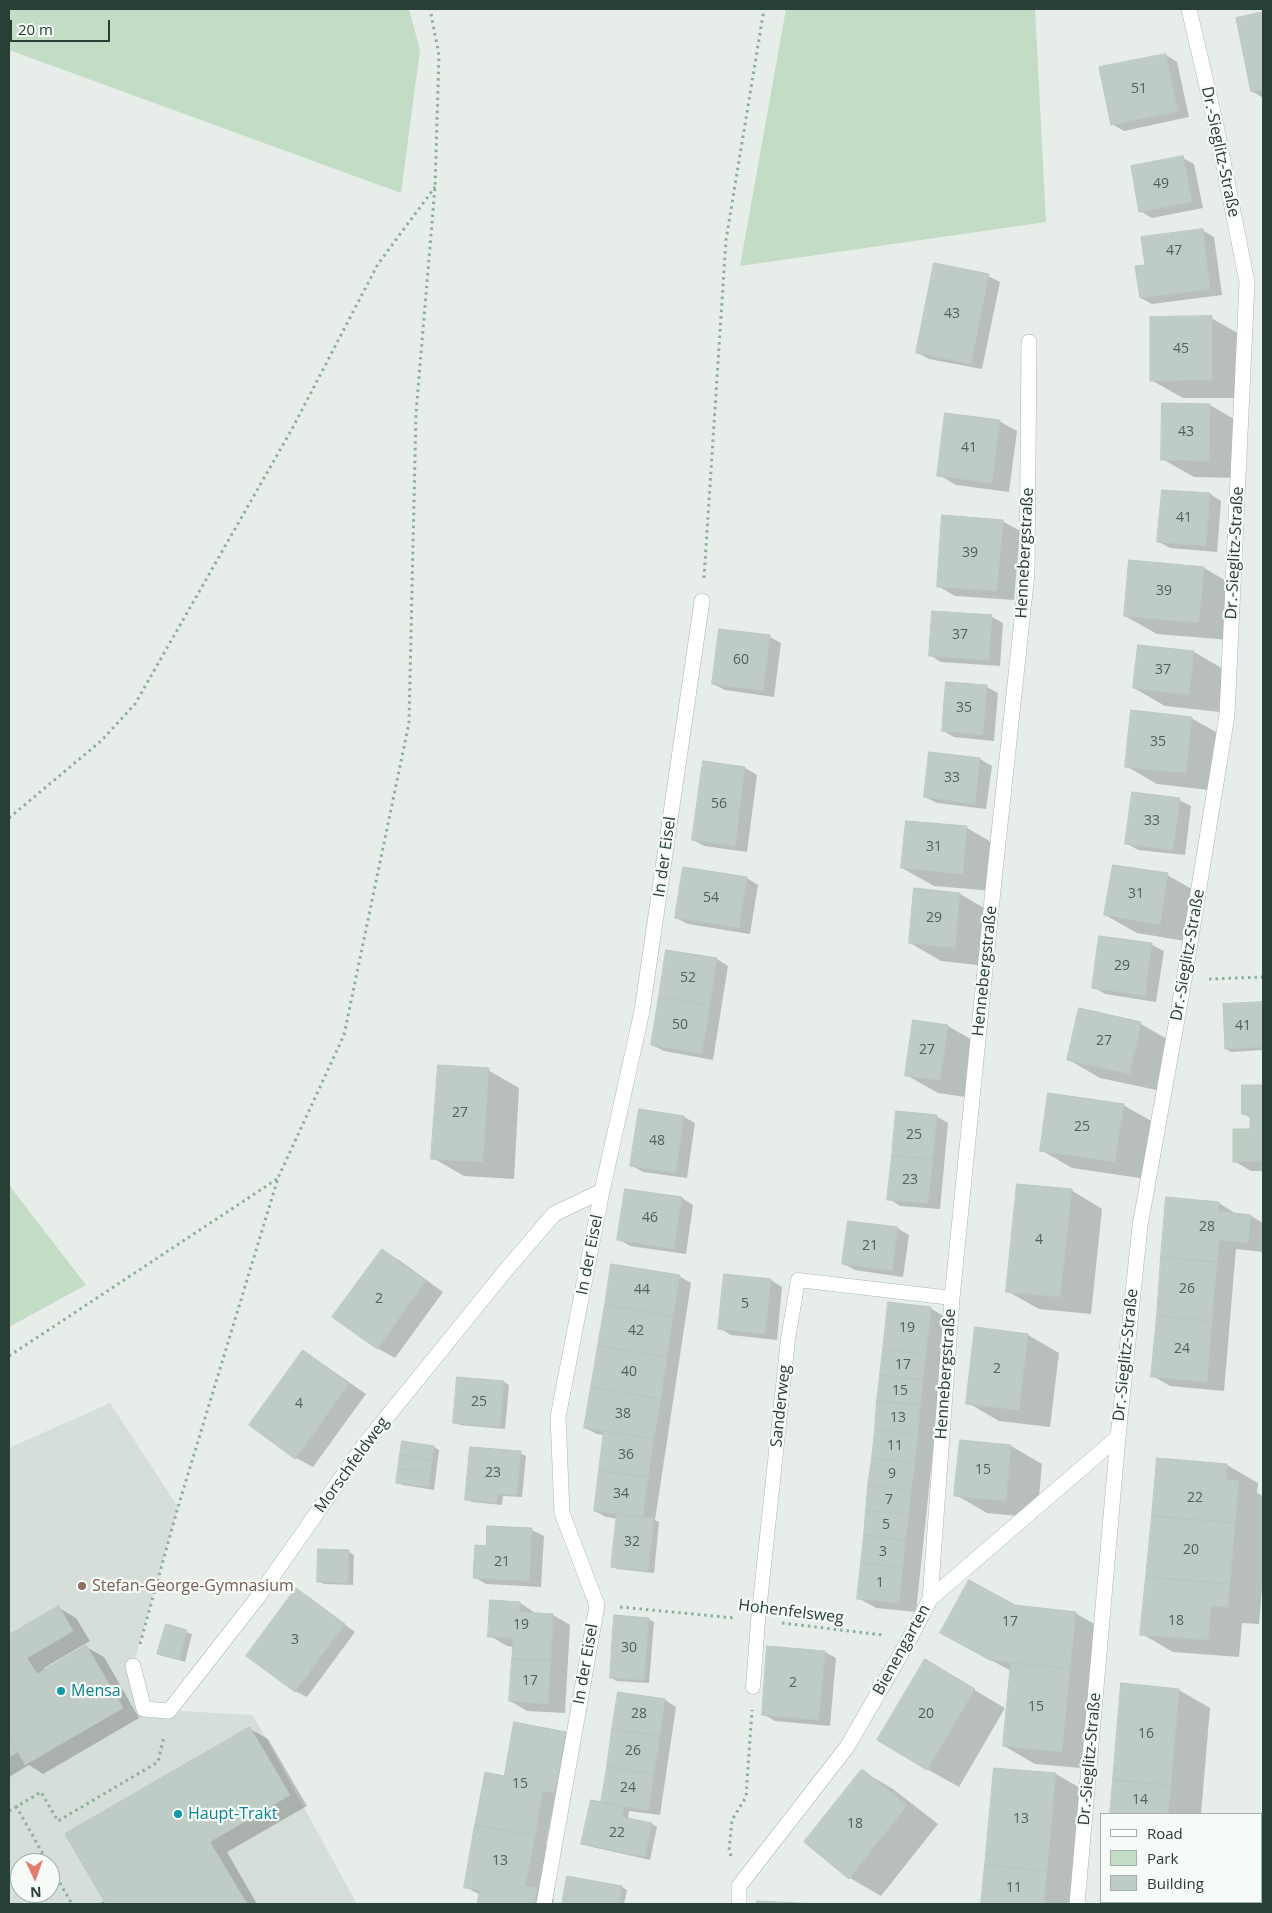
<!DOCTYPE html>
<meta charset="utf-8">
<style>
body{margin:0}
#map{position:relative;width:1272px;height:1913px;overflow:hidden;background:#e7eeea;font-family:"Open Sans",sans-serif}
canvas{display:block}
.frame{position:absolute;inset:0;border:10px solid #273f35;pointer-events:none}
.legend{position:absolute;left:1100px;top:1813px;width:162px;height:90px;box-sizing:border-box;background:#f7fbf8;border:1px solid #a4b0aa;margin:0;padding:6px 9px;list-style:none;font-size:15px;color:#273f35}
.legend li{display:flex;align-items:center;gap:10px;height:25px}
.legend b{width:25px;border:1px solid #a4b0aa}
.north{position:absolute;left:10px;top:1853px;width:50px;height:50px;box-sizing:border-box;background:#f7fbf8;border:1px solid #a4b0aa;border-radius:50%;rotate:177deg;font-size:14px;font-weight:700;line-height:20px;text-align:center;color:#273f35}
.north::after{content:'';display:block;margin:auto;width:18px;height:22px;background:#e47b6f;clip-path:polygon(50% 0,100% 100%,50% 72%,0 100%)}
.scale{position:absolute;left:10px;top:20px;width:100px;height:22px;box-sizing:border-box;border:2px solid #273f35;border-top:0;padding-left:6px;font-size:15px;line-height:18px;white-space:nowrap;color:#273f35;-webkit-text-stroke:4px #f7fbf8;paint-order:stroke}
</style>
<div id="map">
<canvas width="1272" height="1913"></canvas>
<div class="frame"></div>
<ul class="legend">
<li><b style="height:6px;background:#fff"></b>Road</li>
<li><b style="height:14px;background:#c3dcc6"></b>Park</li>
<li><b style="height:14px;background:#bfccc5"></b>Building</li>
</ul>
<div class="north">N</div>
<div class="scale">20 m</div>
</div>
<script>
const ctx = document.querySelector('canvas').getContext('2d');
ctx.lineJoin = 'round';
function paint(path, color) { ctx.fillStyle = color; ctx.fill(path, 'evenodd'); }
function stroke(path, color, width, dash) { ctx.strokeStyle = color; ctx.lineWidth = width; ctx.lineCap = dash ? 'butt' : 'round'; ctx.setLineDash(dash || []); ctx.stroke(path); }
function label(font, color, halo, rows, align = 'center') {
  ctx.font = font + ' "Open Sans",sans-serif'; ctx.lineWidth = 4.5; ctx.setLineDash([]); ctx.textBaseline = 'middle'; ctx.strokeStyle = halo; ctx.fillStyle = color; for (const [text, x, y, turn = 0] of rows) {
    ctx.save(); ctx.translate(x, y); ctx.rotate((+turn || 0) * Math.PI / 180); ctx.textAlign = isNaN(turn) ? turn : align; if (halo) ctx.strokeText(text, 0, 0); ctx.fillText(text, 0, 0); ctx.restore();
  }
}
paint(new Path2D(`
 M110,1403L178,1507L133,1666L144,1709L253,1715L357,1904H9V1448ZM20,1863H50V1893H20Z`), '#d5ded9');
paint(new Path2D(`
 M9,9H409L420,50L401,193L9,50Z
 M786,9H1035L1046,222L740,266Z
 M9,1185L86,1285L9,1327Z`), '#c3dcc6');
paint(new Path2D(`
 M1263,13V98L1252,91L1237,19Z
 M1166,55L1177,62L1189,117L1124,131L1112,124Z
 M1183,158L1194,164L1203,208L1152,218L1140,211Z
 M1202,230L1214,237L1222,295L1152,304L1141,298L1146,266Z
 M988,276L1000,282L982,369L929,359L918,353Z
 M1211,318L1243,336V398H1183L1151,380Z
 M1210,405L1241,423L1240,478L1194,477L1162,459Z
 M999,421L1017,431L1009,492L956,485L939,475Z
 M1210,494L1221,501L1217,552L1170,548L1159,542Z
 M1002,521L1020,531L1014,600L955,596L938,586Z
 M1204,568L1235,586L1230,640L1157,634L1125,616Z
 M992,617L1003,623L1000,666L941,662L930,655Z
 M720,630L770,637L781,643L774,697L725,690L713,684Z
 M1194,652L1225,670L1220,712L1165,706L1134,688Z
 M987,687L998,693L994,741L954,737L943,731Z
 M1191,718L1223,736L1217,791L1157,784L1126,766Z
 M930,753L980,759L992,766L986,809L937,803L925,797Z
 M704,762L745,768L757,775L747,852L704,846L693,840Z
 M1179,800L1191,806L1185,855L1138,850L1126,843Z
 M967,828L998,846L994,891L934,886L902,868Z
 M1167,875L1199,893L1191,942L1137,933L1105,915Z
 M747,878L758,885L750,934L688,924L676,918Z
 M915,889L960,894L991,912L986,966L941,961L910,943Z
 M1100,937L1152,945L1164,951L1156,1002L1105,994L1093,987Z
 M717,959L728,966L713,1060L664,1051L652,1045Z
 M1263,1004V1050L1231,1052L1226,1049L1224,1005Z
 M1080,1010L1141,1024L1172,1042L1161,1091L1100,1078L1069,1060Z
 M948,1026L979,1044L972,1098L938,1093L906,1075Z
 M488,1070L519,1088L514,1179L464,1176L433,1158Z
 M1263,1086V1171H1251L1234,1161L1251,1130V1118L1243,1114V1087Z
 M1123,1105L1155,1123L1146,1179L1072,1168L1041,1150Z
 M640,1110L684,1117L695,1123L687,1178L643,1172L631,1165Z
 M936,1116L948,1123L940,1209L900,1206L889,1199Z
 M1071,1190L1102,1209L1091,1314L1039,1309L1007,1291Z
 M682,1198L693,1205L686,1254L630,1246L618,1239Z
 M1219,1203L1236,1214L1251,1216L1263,1223V1252L1236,1249L1224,1391L1170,1386L1153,1376Z
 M897,1228L909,1235L903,1277L855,1270L844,1264Z
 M382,1251L399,1260L443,1292L395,1358L377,1348Z
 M679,1276L691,1283L655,1520L659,1522L654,1573L617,1569L612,1566L618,1519L606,1517L595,1511L604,1435L597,1434L585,1428Z
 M771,1280L782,1287L777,1340L731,1335L719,1328Z
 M930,1308L947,1318L916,1612L876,1608L858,1598Z
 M1028,1335L1059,1353L1050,1427L999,1421L968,1403Z
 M303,1352L320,1362L366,1394L313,1467L296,1458L251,1425Z
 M504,1382L509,1385L505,1429L460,1425L454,1422Z
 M961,1441L1011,1446L1042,1464L1037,1518L987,1513L956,1495Z
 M403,1443L434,1447L439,1450L434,1490L403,1485L397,1482Z
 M520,1453L526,1456L522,1497L503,1496L502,1505L472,1502L467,1499Z
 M1158,1460L1227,1465L1258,1483L1257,1493L1263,1496V1575L1259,1624L1242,1623L1239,1657L1173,1652L1142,1634Z
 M488,1527L532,1530L544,1536L541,1587L486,1584L474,1577L487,1547Z
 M349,1552L354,1555L353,1585L324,1584L318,1581Z
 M308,1597L355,1632L307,1697L295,1691Z
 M492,1601L520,1603L537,1614L553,1615L570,1625L565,1713L527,1711L510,1701L513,1647L507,1646L490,1636Z
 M1014,1607L1075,1613L1107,1631L1093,1769L1035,1764L1004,1746L1011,1671L973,1650Z
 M59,1608L76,1618L90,1641L44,1668L45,1670L86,1647L104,1657L139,1718L43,1774L29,1765L9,1777V1637Z
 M648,1619L654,1622L649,1683L616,1681L611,1677Z
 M167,1626L192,1634L185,1662L159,1653Z
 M825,1652L836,1658L830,1726L775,1721L763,1714Z
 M925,1661L1005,1708L959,1787L927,1769Z
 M1122,1685L1179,1690L1210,1708L1201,1814H1111Z
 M665,1700L676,1707L660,1815L629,1811L628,1819L652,1824L657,1827L650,1860L588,1846L583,1843L602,1803Z
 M250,1729L268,1739L307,1806L227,1852L257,1904H108L67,1834Z
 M565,1733L577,1740L566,1799L555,1797L546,1844L552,1847L543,1893L554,1899L553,1904H478L480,1895L466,1887L505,1778Z
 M996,1769L1056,1774L1087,1792L1077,1904H983Z
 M862,1771L893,1789L938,1824L881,1896L850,1878Z
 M568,1877L622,1887L627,1890L624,1904H563Z
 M1102,1902H1129L1154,1904H1102Z`), '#0003');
const building = new Path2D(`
 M1263,12V89L1251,92L1236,18Z
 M1166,54L1178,111L1111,125L1099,67Z
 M1183,156L1192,202L1139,212L1131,166Z
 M1203,229L1210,289L1140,298L1135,266L1145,265L1141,237Z
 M934,263L989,274L971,364L916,353Z
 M1212,316V380L1150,381V317Z
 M1162,403L1210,404L1209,461L1161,460Z
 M945,413L1000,420L992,483L937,476Z
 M1162,490L1210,493L1206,546L1157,542Z
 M942,515L1003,520L997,591L937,587Z
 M1129,560L1204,567L1199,623L1124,616Z
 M932,611L992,615L989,660L929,656Z
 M719,629L770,635L763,691L712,684Z
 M1138,645L1194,651L1189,695L1133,688Z
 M946,682L987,685L983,735L942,731Z
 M1131,710L1192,717L1186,773L1125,767Z
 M929,752L980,758L975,804L924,797Z
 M703,761L745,767L735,846L692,840Z
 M1132,792L1180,798L1173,850L1125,844Z
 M906,821L967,826L963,874L901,868Z
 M1113,865L1168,873L1160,925L1104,915Z
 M683,867L747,877L739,928L675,918Z
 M914,888L960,893L955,948L909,943Z
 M1099,936L1152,943L1145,996L1092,988Z
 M666,950L717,958L710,1005L659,997Z
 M659,997L710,1005L702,1054L651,1045Z
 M1263,1002V1047L1225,1049L1223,1004Z
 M1079,1008L1141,1022L1130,1074L1067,1060Z
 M913,1020L948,1025L940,1080L905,1076Z
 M438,1065L489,1068L483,1162L431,1159Z
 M1242,1085H1263V1161L1233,1162V1129H1250V1114H1242Z
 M1048,1093L1124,1104L1115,1162L1040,1151Z
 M639,1109L684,1116L676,1173L630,1166Z
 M896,1111L937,1115L933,1159L892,1156Z
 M892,1156L933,1159L928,1203L887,1200Z
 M1017,1184L1072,1189L1060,1297L1006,1292Z
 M625,1189L682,1197L674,1249L617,1240Z
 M1166,1197L1219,1202L1218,1211L1251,1215L1248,1243L1219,1240L1217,1262L1161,1257Z
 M848,1221L898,1227L892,1271L842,1264Z
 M382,1249L426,1281L377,1349L332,1317Z
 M1161,1257L1217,1262L1212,1321L1157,1316Z
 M611,1264L680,1275L673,1316L605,1305Z
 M724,1274L771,1279L765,1334L718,1329Z
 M888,1302L931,1307L926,1354L883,1350Z
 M605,1305L673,1316L667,1357L598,1346Z
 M1157,1316L1212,1321L1207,1382L1151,1377Z
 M975,1327L1028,1334L1019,1410L966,1404Z
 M598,1346L667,1357L661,1399L591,1387Z
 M303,1350L349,1384L295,1459L249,1425Z
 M883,1350L926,1354L923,1380L880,1375Z
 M880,1375L923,1380L920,1405L877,1401Z
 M457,1377L504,1381L500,1427L453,1423Z
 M591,1387L661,1399L654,1439L584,1428Z
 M877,1401L920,1405L918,1434L875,1430Z
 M875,1430L918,1434L915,1463L872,1458Z
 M604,1431L654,1439L648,1477L599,1471Z
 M960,1440L1011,1445L1006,1501L954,1496Z
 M402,1441L434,1446L432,1460L400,1455Z
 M470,1447L521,1451L517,1495L498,1494L497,1503L465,1500Z
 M400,1455L432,1460L430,1473L398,1469Z
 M872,1458L915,1463L911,1491L868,1486Z
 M1157,1458L1227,1464L1226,1479L1239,1481L1235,1523L1152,1516Z
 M398,1469L430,1473L429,1487L396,1483Z
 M599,1471L648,1477L643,1518L594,1511Z
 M868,1486L911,1491L909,1515L866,1510Z
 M866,1510L909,1515L905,1540L864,1535Z
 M617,1514L654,1518L648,1571L611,1567Z
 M1152,1516L1235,1523L1230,1584L1146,1577Z
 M487,1526L532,1528L529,1581L473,1578L475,1545L486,1546Z
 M864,1535L905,1540L903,1567L861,1563Z
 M318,1549L349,1550L348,1583L317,1582Z
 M861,1563L903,1567L899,1603L857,1599Z
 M1146,1577L1230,1584L1228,1607L1211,1606L1208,1640L1140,1635Z
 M969,1580L1015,1605L1076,1612L1070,1669L990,1660L940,1633Z
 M296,1588L345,1624L295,1692L246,1656Z
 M490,1600L520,1602V1612L553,1614L551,1660L512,1659L513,1638L488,1637Z
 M59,1606L73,1631L27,1658L37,1674L86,1645L123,1708L25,1765L9,1735V1635Z
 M614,1615L649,1618L644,1680L610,1678Z
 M166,1624L187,1630L179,1660L157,1654Z
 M767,1646L825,1651L819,1720L762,1715Z
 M512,1659L551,1660L548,1704L509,1701Z
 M925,1659L975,1689L927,1770L877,1740Z
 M1011,1663L1070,1669L1062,1752L1003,1746Z
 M1121,1683L1179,1689L1171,1785L1113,1780Z
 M618,1692L665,1699L660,1736L612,1729Z
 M514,1722L566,1732L555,1793L543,1791L535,1836L475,1825L485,1772L504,1776Z
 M250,1727L290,1795L210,1842L247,1904H106L65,1834Z
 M612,1729L660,1736L654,1774L607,1767Z
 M9,1735L18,1752L9,1757Z
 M607,1767L654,1774L649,1810L601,1803Z
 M994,1768L1056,1773L1047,1871L985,1865Z
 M862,1769L907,1805L849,1879L804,1842Z
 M1113,1780L1171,1785L1168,1814H1110Z
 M591,1800L624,1806L622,1817L652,1823L645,1857L581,1844Z
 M475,1825L535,1836L525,1886L537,1888L534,1904H477L480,1890L464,1888Z
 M985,1865L1047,1871L1044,1904H981Z
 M567,1876L622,1886L619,1904H562Z
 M757,1901L818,1904H757Z
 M1101,1902H1142L1157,1903L1101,1904Z`);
paint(building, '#bfccc5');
stroke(building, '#bac7c0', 1);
const lane = new Path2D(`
 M753,1687L758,1621L788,1339L798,1280L952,1298`);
const street = new Path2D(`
 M930,1599L952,1298L994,880L1027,573L1029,342
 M133,1666L144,1709L169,1711L258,1597L365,1444L506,1270L554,1214L602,1191
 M544,1904L597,1605L562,1513L558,1417L602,1191L642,1011L702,601
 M739,1904V1886L847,1747L910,1638L930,1599L1118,1437
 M1077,1904L1118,1437L1140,1226L1184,980L1227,715L1247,282L1215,121L1189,9`);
stroke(lane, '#aab6b0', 15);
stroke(street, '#aab6b0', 16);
stroke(new Path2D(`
 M704,578L726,240L764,9
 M9,818L101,741L135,704L292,429L378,264L435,187
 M1209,979L1263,977
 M9,1356L277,1179
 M620,1607L734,1618
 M782,1623L883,1635
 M140,1644L178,1507L278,1178L344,1035L409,723L416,413L435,187L439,55L430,9
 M16,1806L48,1863
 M9,1811L41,1792L58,1821L158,1762L164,1736
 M731,1856L729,1851L732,1820L746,1797L752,1710
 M50,1866L72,1904
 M102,1904L105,1902`), '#8bae9e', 3, [2.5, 4]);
stroke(lane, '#fff', 14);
stroke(street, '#fff', 15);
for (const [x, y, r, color] of [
 [82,1586,5,"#8d6e63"],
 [61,1691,5,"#0f9aa8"],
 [178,1814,5,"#0f9aa8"]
]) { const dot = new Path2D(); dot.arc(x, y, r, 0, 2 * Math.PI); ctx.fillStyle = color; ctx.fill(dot); stroke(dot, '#f7fbf8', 2); }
label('14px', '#4d6259', null, [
 ["51",1139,89],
 ["49",1161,184],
 ["47",1174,251],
 ["43",952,314],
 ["45",1181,349],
 ["43",1186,432],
 ["41",969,448],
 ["41",1184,518],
 ["39",970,553],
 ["39",1164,591],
 ["37",960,635],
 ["60",741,660],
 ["37",1163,670],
 ["35",964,708],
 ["35",1158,742],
 ["33",952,778],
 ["56",719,804],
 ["33",1152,821],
 ["31",934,847],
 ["31",1136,894],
 ["54",711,898],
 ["29",934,918],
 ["29",1122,966],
 ["52",688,978],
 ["50",680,1025],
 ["41",1243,1026],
 ["27",1104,1041],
 ["27",927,1050],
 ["27",460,1113],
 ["25",1082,1127],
 ["25",914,1135],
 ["48",657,1141],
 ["23",910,1180],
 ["46",650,1218],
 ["28",1207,1227],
 ["4",1039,1240],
 ["21",870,1246],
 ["26",1187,1289],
 ["44",642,1290],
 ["2",379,1299],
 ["5",745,1304],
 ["19",907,1328],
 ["42",636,1331],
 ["24",1182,1349],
 ["17",903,1365],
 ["2",997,1369],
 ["40",629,1372],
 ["15",900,1391],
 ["25",479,1402],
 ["4",299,1404],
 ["38",623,1414],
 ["13",898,1418],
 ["11",895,1446],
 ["36",626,1455],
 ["15",983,1470],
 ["23",493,1473],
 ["9",892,1474],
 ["34",621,1494],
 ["22",1195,1498],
 ["7",889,1500],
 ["5",886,1525],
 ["32",632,1542],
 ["20",1191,1550],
 ["3",883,1552],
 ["21",502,1562],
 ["1",880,1583],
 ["18",1176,1621],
 ["17",1010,1622],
 ["19",521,1625],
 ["3",295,1640],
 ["30",629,1648],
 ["17",530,1681],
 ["2",793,1683],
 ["15",1036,1707],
 ["28",639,1714],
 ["20",926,1714],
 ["16",1146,1734],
 ["26",633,1751],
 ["15",520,1784],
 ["24",628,1788],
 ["14",1140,1800],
 ["13",1021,1819],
 ["18",855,1824],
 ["22",617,1833],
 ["13",500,1861],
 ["11",1014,1888]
]);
label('16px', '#273f35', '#f7fbf8', [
 ["Dr.-Sieglitz-Straße",1220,152,78],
 ["Hennebergstraße",1025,553,-87],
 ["Dr.-Sieglitz-Straße",1235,553,-87],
 ["In der Eisel",665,857,-82],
 ["Dr.-Sieglitz-Straße",1188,955,-80],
 ["Hennebergstraße",985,971,-84],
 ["In der Eisel",590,1255,-79],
 ["Dr.-Sieglitz-Straße",1126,1355,-84],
 ["Hennebergstraße",946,1374,-86],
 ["Sanderweg",781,1406,-84],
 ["Morschfeldweg",352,1465,-54],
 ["Hohenfelsweg",791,1612,7],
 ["Bienengarten",902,1650,-61],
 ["In der Eisel",586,1664,-80],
 ["Dr.-Sieglitz-Straße",1090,1759,-85]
]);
label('16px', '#785e54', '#f7fbf8', [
 ["Stefan-George-Gymnasium",92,1586]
], 'left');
label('16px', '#0d838f', '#f7fbf8', [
 ["Mensa",71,1691],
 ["Haupt-Trakt",188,1814]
], 'left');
</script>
